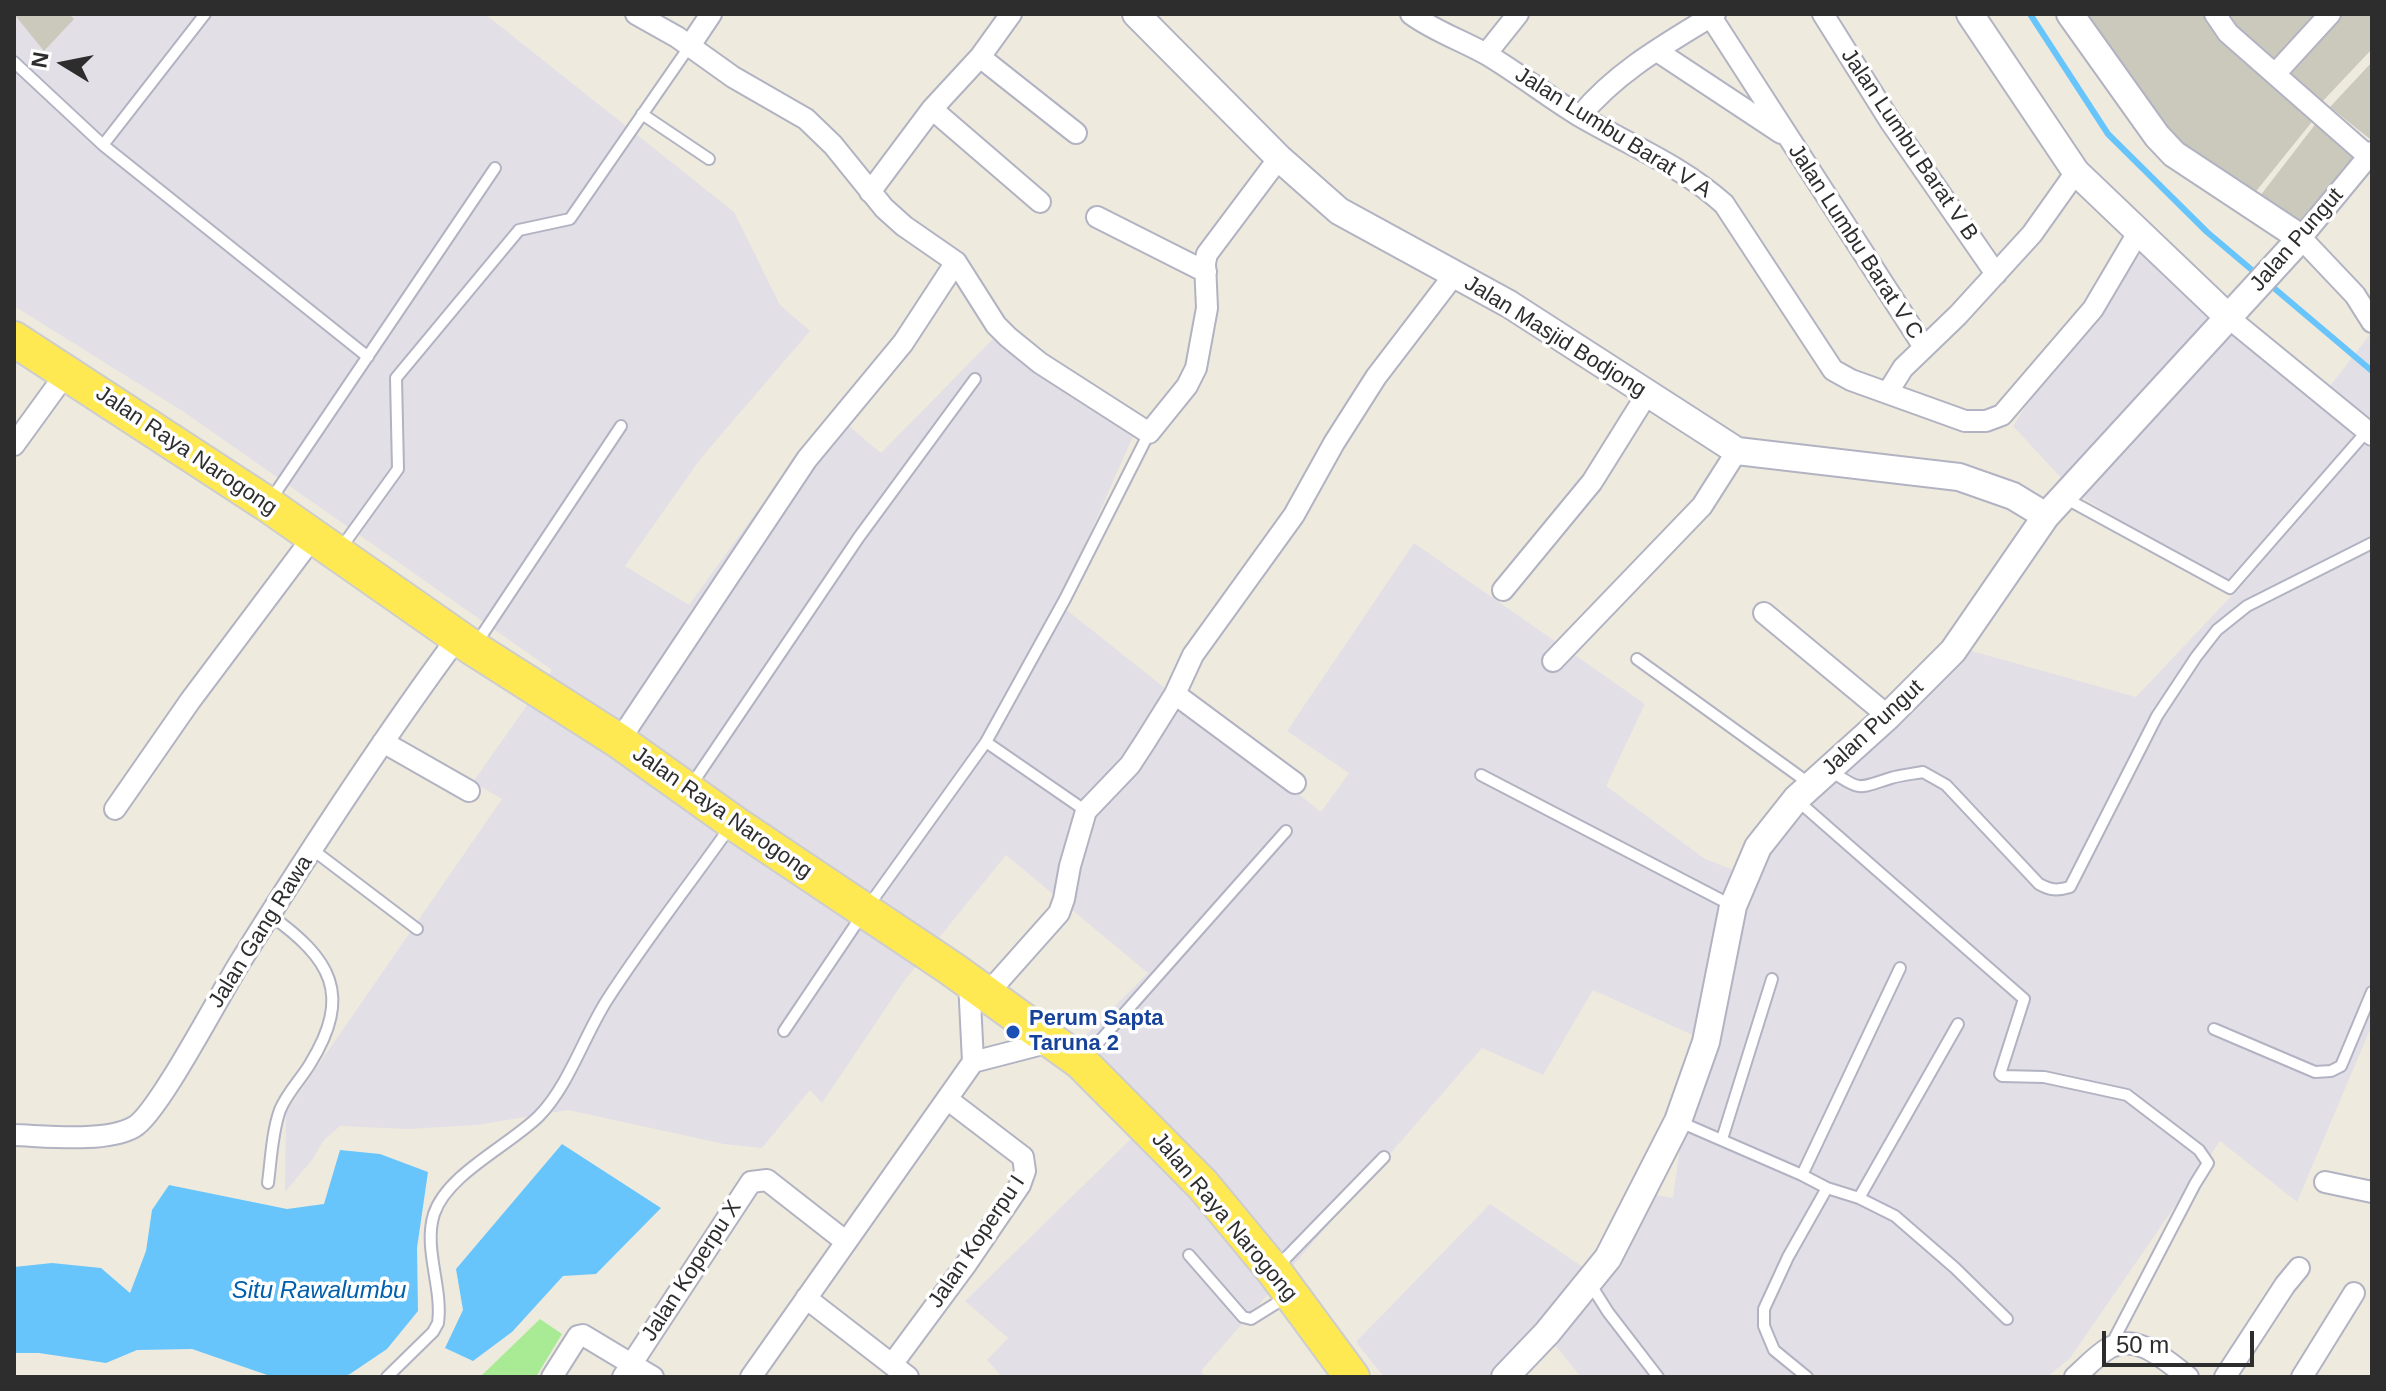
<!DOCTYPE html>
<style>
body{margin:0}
#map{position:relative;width:2386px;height:1391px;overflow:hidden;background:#efeade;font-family:Arial,sans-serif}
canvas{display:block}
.frame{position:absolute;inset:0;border:16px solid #2d2d2d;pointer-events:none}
.north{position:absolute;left:24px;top:24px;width:80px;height:80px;-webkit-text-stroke:6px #fff;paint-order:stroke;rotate:280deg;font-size:22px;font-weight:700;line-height:32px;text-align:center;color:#2d2d2d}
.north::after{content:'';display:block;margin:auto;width:28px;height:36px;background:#2d2d2d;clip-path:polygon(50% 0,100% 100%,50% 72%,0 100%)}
.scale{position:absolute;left:2102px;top:1331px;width:152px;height:36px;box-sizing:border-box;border:4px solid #2d2d2d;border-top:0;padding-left:10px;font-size:24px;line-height:28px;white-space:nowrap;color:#2d2d2d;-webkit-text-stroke:6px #fff;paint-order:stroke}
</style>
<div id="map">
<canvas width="2386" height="1391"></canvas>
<div class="frame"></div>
<div class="north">N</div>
<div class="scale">50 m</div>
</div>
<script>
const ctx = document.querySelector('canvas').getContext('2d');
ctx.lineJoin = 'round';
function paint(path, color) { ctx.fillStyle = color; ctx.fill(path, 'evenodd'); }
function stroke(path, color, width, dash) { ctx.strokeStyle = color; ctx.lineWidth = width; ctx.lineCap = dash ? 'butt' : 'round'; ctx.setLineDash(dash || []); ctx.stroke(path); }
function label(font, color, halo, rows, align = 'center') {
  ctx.font = font + ' Arial,sans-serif'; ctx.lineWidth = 7; ctx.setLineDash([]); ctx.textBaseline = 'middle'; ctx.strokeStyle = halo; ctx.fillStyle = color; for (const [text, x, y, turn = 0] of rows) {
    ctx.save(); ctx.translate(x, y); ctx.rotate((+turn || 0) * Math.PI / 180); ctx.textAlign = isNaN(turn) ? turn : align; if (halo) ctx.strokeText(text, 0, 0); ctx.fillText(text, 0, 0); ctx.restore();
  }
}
paint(new Path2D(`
 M14,14H485L734,212L780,305L810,331L701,458L625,566L689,605L797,456L837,416L881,453L993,339L1137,427L1059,604L1321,812L1349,773L1287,731L1414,543L1645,704L1606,786L1705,859L1752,877L1793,812L1961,648L2136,697L2235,592L2074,492L2013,426L2133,242L2320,399L2372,332V1025L2297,1202L2220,1141L2070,1358L2047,1377H1581L1549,1338L1508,1377H1384L1356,1342L1490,1204L1593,1274L1639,1192L1673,1198L1686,1105L1708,1042L1593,990L1543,1075L1482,1048L1201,1371L1206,1377H1002L987,1360L1008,1338L965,1301L1131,1139L1089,1084L1057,1064L1148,973L1006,855L904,981L822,1103L810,1090L762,1148L724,1144L568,1110L477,1125L407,1129L340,1126L324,1140L312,1160L285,1192L286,1112L502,799L473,782L552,670L184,412L14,306Z`), '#e2dfe7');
paint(new Path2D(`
 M540,1319L562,1334L536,1377H480Z`), '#a9eb95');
paint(new Path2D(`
 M562,1144L661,1208L596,1274L563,1276L512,1332L473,1361L445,1348L463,1310L456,1269Z
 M340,1150L380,1154L428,1172L417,1248L418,1311L387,1349L350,1374L343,1377H273L192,1349L137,1350L106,1363L39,1353H14V1267L52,1263L101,1268L130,1293L146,1251L152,1210L169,1185L287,1209L324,1204Z`), '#67c5fc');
stroke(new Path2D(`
 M2030,14L2108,134L2207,232L2259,276
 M2268,283L2372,371`), '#67c5fc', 6);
paint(new Path2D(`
 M14,14H69L74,19L44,51Z
 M2087,14H2203L2207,20L2315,118L2253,195L2185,148L2156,121L2085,15Z
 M2233,14H2316L2271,62L2228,20Z
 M2339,14H2372V49L2320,104L2285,74Z
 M2372,62V137L2370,139L2330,107Z
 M2317,122L2357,160L2298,230L2260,196Z`), '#cbc8bc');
const service = new Path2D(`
 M14,62L103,145L205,14
 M642,114L709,159
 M103,145L368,357
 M2065,498L2230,588L2367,431
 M270,501L495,168
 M341,548L398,469L396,378L519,230L570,219L689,47
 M476,644L621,426
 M1637,659L1810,784
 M986,742L1086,811
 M1831,771C1862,792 1858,788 1891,778C1901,775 1912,774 1923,772L1946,785L2039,884C2050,890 2057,891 2070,887L2157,716L2196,657L2217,630L2247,606L2372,543
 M1481,775L1731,905
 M690,787L859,537L975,379
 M1798,801L2024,999L2000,1074L2002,1076L2044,1077L2127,1095L2199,1150L2208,1163L2195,1184L2111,1345
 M313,850L417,929
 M2214,1029L2315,1072L2331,1071L2341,1066L2372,992
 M784,1031L864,912L986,742L1065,599L1149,433
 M1083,1060L1286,831
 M1680,1122L1802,1175L1827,1188L1859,1198L1895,1216L1955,1268L2007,1319
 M1722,1139L1772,979
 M1802,1175L1900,968
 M268,1183C271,1160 272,1132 280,1110C287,1093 301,1079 310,1064C353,994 331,959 270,915
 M1859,1198L1958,1024
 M1189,1255L1243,1317L1251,1319L1288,1296
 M1276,1268L1384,1157
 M1589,1282L1608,1312L1658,1377
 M387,1377L433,1332L438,1323C443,1288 423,1248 434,1214C447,1174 510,1145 539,1116C569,1085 584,1036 607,1000C645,941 689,885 730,827
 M1807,1377L1774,1350L1764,1326V1309L1788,1257L1827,1188`);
const minor = new Path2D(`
 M636,14L677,37L733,77L806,119L833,145L884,208L904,226L956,262L996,325L1008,337L1040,363L1149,433L1187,386L1196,368L1207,308L1205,263L1207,254L1279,158
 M1411,14C1434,31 1461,40 1486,54C1518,73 1547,96 1578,115C1627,144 1681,165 1724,204L1833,370L1851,380L1965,421H1986L2002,415L2093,309L2139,231
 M1823,14L1890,121L1996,274
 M2215,14L2228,33L2368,156
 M1711,17L1924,347
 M689,47L711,14
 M1657,51L1781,133
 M1486,54L1518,14
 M980,57L1076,133
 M2275,74L2330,14
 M932,109L1040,202
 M1580,116C1617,71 1666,44 1715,14
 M2372,152L2301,238L2355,295L2372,322
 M870,192L932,109L980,57L1011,14
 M1097,217L1206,272
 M2229,318L2372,435
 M1888,392L1903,368L1958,315L2032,234L2076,172
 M14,445L67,372
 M1503,590L1592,482L1647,394
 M1764,613L1888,716
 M1553,661L1702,506L1737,451
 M1175,694L1295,783
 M619,741L807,459L903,343L956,262
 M383,742L469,791
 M115,809L190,701L313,537
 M987,994L1059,913L1064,899L1070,866L1086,811L1130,765L1145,742L1175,694L1193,655L1294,515L1334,443L1376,377L1454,275
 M973,1062L1054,1041
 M14,1135C46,1136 106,1143 134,1127C158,1114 222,990 242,959C310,850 381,741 458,637
 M2325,1182L2372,1192
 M806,1298L908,1377
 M893,1363L967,1263L1020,1185L1025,1171L1023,1157L947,1099
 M552,1377L578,1336L583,1335L653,1377
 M623,1377L751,1182L767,1180L845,1241
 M751,1377L973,1062L969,981
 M2075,1377C2085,1368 2097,1355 2109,1348C2138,1332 2166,1361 2188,1377
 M2225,1377L2285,1285L2299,1268
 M2302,1377L2354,1293`);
const tertiary = new Path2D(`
 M1136,14L1279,158L1339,211L1509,304L1737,451L1959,477L2013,496L2046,516
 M1970,14L2076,172L2229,318
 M1505,1377L1547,1333L1608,1258L1678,1121L1706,1042L1733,906L1758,847L1796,799L1888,716L1953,651L2046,516L2301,238L2174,154L2157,136L2070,14`);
const primary = new Path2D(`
 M14,339L267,504L473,648L619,741L734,823L952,969L1081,1062L1203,1185L1274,1271L1352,1377`);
stroke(service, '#b2b3c2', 14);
stroke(minor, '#b2b3c2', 24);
stroke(tertiary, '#b2b3c2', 30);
stroke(primary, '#cdcdcd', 38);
stroke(service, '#fff', 10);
stroke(minor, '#fff', 20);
stroke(tertiary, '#fff', 26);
stroke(primary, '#ffe953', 34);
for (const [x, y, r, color] of [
 [1013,1032,8,"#1a4fb4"]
]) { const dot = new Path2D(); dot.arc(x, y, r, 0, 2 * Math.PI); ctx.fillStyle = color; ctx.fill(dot); stroke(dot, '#fff', 3); }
label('22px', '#2d2d2d', '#fff', [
 ["Jalan Lumbu Barat V A",1613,133,32],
 ["Jalan Lumbu Barat V B",1909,145,56],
 ["Jalan Pungut",2297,240,-49],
 ["Jalan Lumbu Barat V C",1855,242,57],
 ["Jalan Masjid Bodjong",1555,337,32],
 ["Jalan Raya Narogong",186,451,34],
 ["Jalan Pungut",1873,728,-43],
 ["Jalan Raya Narogong",722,813,35],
 ["Jalan Gang Rawa",261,932,-58],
 ["Jalan Raya Narogong",1224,1217,50],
 ["Jalan Koperpu I",977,1242,-56],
 ["Jalan Koperpu X",692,1271,-57]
]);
label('bold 22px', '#164399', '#fff', [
 ["Perum Sapta",1029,1019],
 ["Taruna 2",1029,1044]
], 'left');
label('italic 24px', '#0060ad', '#fff', [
 ["Situ Rawalumbu",319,1291]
]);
</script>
